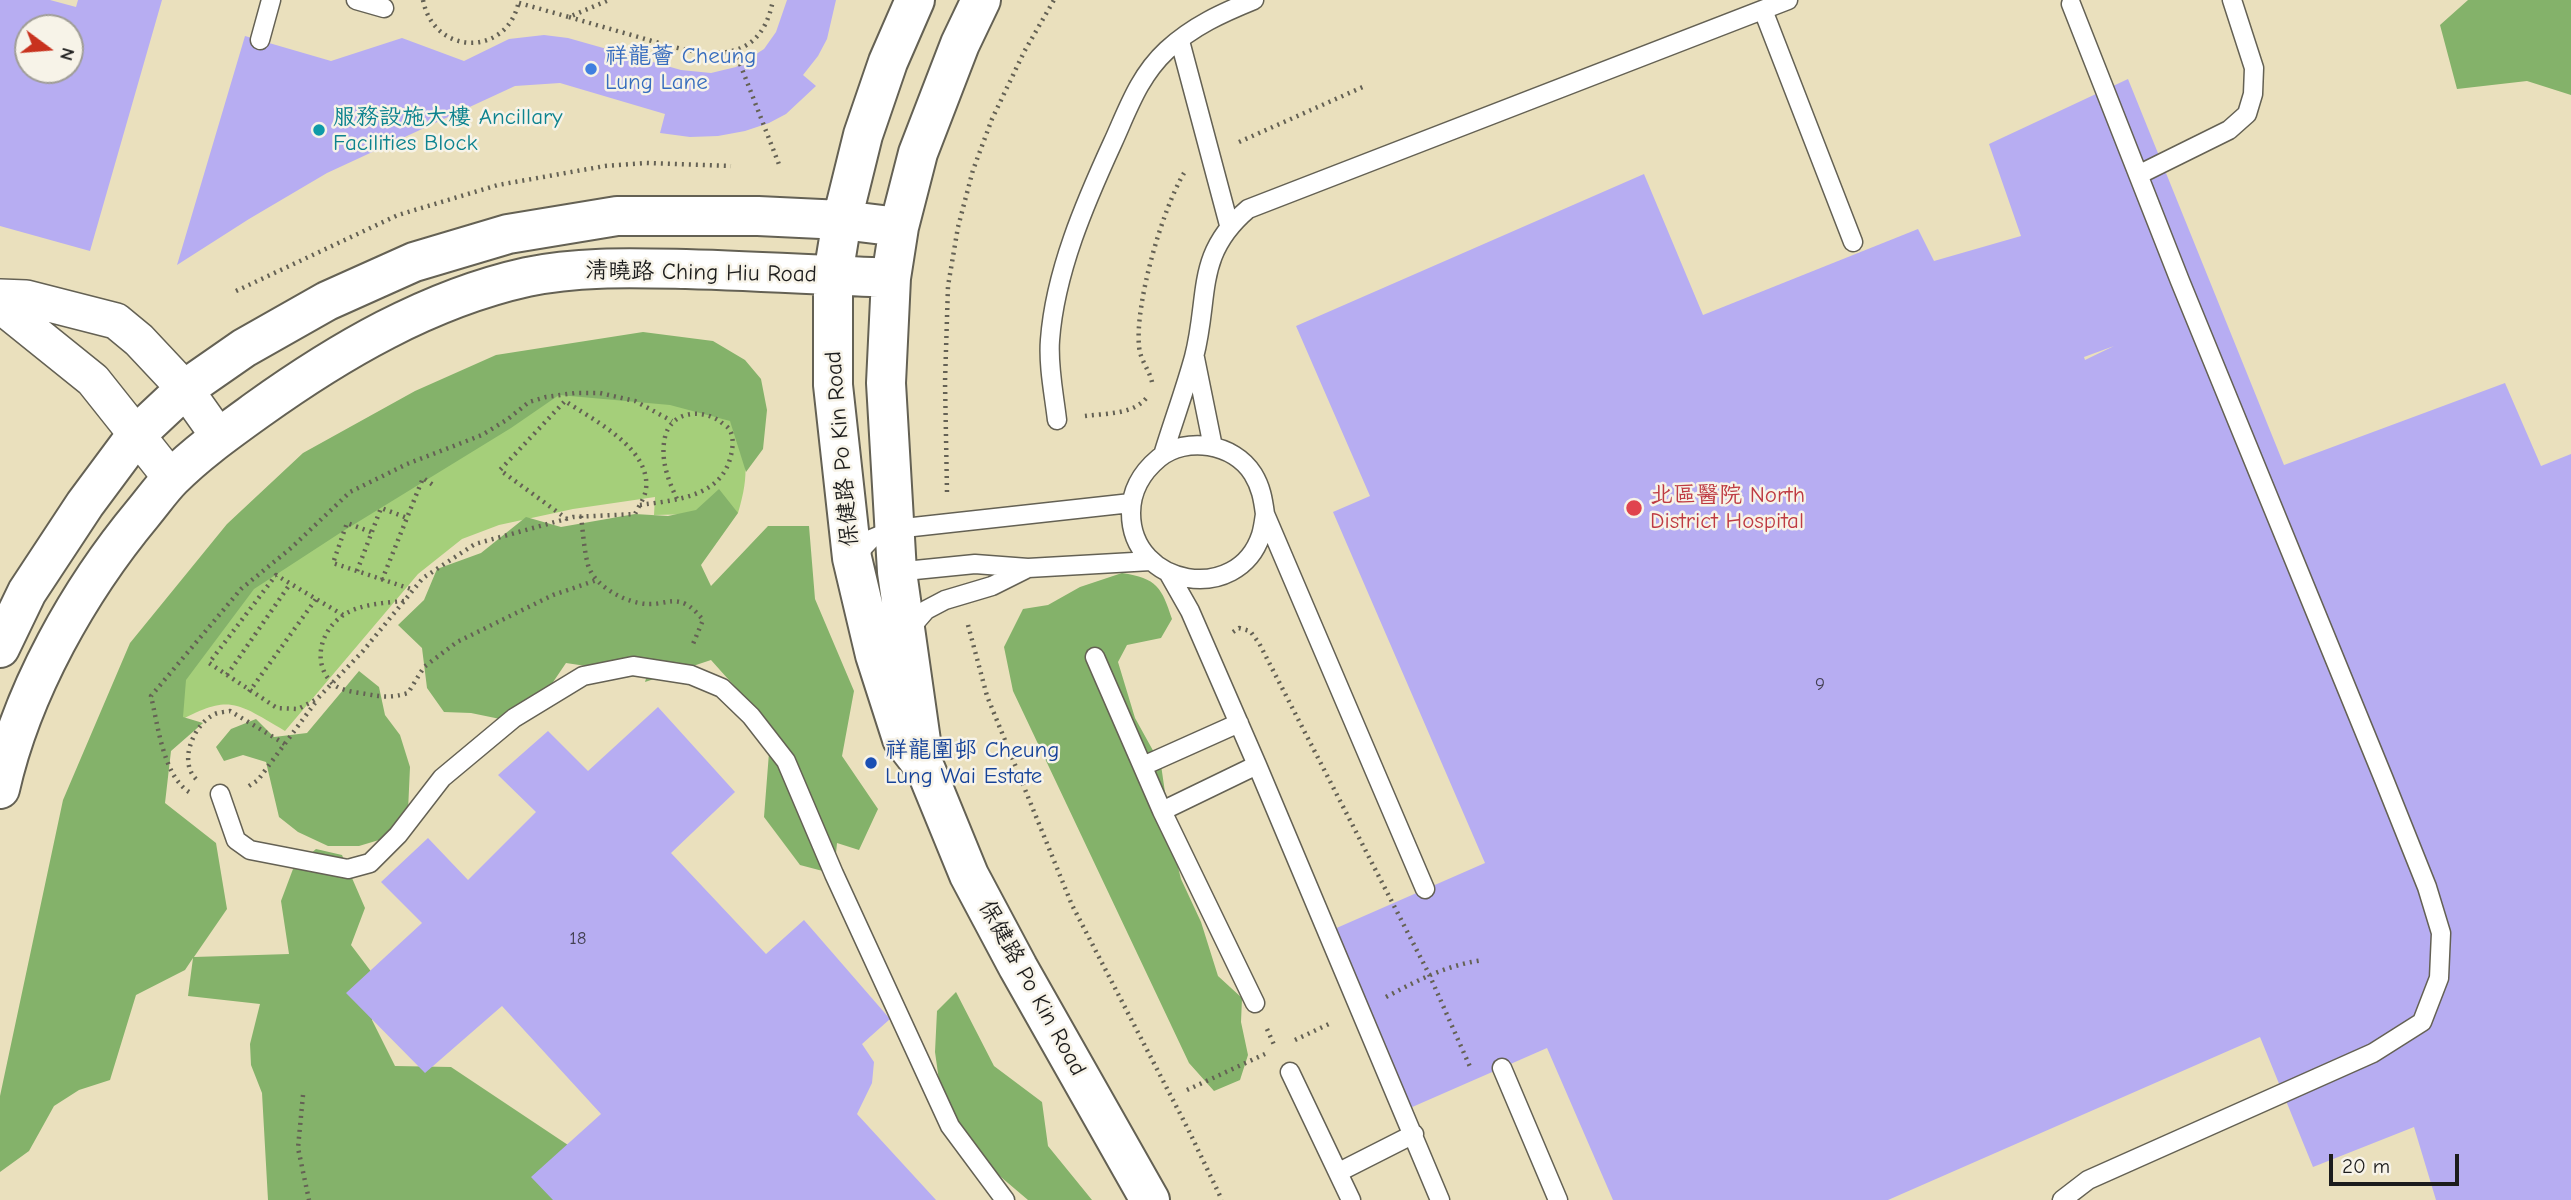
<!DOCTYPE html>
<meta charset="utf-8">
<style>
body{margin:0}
#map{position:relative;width:2571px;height:1200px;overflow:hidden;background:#eae0bd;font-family:"Comic Neue",sans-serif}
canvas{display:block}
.north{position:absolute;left:14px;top:14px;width:70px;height:70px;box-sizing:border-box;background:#f7f3e8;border:2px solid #9f9d96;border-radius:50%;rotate:106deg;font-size:19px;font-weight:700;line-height:28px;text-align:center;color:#1c1c1c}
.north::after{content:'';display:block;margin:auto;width:24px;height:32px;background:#c8321e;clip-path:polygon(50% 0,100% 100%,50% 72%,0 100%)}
.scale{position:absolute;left:2329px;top:1154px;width:130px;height:32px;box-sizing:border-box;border:4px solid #1c1c1c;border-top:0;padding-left:9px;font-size:21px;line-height:24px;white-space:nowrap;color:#1c1c1c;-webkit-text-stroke:5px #f7f3e8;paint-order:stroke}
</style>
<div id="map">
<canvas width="2571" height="1200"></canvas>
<div class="north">N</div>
<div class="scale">20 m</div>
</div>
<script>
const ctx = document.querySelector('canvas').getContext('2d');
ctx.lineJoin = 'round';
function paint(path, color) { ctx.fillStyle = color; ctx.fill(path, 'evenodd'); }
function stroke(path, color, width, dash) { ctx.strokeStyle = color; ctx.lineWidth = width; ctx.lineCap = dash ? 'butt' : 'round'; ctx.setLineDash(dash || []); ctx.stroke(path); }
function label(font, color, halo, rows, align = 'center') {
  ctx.font = font + ' "Comic Neue","LXGW WenKai TC",sans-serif'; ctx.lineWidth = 5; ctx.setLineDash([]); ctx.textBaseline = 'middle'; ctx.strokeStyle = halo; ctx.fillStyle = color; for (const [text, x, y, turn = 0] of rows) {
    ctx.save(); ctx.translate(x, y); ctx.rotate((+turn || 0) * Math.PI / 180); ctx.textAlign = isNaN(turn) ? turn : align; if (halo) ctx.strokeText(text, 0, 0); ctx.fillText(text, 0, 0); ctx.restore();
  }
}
paint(new Path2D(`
 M679,392L735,414C747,452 750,474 738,513L654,515L655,497L573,509L499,525L462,539L418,574L285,731C233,700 228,694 172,725L164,690L225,594L556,395Z`), '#a5cf7a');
paint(new Path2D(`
 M2468,0H2571V95L2527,81L2457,89L2440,25Z
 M643,332L713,341L745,360L761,379L767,410L763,449L746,472L730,421L670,405L559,395L511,428L340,533L254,589L186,680L183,717L203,723L171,751L165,803L216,843L227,909L194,957L289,954L281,901L293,869L316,849L342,855L365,908L351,945L379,982L372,1020L395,1066L451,1067L577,1151V1200H268L262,1093L251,1065L250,1044L260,1004L188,996L193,958L185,970L136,995L110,1080L79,1090L54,1106L29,1151L0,1172V1096L63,800L130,643L227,524L303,453L415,391L496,355Z
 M719,489L738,513L701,565L711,586L768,526H809L815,599L854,691L842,756L878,809L859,850L837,843L834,874L800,865L764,817L771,727L711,660L645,682L647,675L602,680L586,666L566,663L545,694L505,720L471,713L444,712L427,688L422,648L398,625L424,600L437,569L481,553L526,517L561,527L635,514L668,516L696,510Z
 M1122,573C1157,578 1162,588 1172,619L1161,638L1127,645L1118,662L1135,718L1161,765L1173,847L1181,879L1201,922L1218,976L1242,998L1241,1022L1248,1055L1240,1080L1214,1091L1189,1063L1013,691L1004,647L1023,609L1048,605L1080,587Z
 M359,671L379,687L385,715L400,735L410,767L408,811L389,837L359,846H328L298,832L279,817L266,762L243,755L224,761L216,747L231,729L256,719L274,737L307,733Z
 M956,992L994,1066L1042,1102L1048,1146L1092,1200H1028L995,1172L943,1109L935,1052L937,1011Z`), '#84b26a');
paint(new Path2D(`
 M0,0H50L76,7L78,0H162L90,251L0,226ZM28,28H70V70H28Z
 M787,0H836L827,39L818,56L803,75L816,86L786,114L769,123L745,131L718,136L690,137L660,133L665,114L560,83L515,86L327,173L249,219L177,265L245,36L331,61L402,38L464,61L509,39L544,35L568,38L681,70L711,73L736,67L764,49L776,32Z
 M2128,79L2284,465L2505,383L2541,466L2571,454V1200H2436L2414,1127L2313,1167L2260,1037L1888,1200H1613L1547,1048L1410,1108L1332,930L1485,863L1333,512L1370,496L1296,326L1644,174L1703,315L1918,229L1934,261L2021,236L1989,144ZM2114,346L2085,360L2084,357Z
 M658,707L735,792L671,853L766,954L804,920L890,1019L862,1044L874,1062L872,1083L857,1114L936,1200H553L531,1177L601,1114L502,1006L425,1073L346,993L422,923L381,882L428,838L468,880L536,812L498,775L548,731L588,771Z`), '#b7adf2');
const service = new Path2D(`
 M356,0L384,8
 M1763,10L1853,242
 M260,40L271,0
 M1180,41L1229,225
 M2140,174L2229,130L2247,114L2253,94L2254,68L2232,0
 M1195,358L1213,447
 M1057,420C1054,394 1048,366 1050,340C1055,272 1085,203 1113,142C1128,109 1139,76 1167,50C1193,26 1222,13 1254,0
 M1163,455C1173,422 1185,390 1194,357C1210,296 1194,255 1248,209L1788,0
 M1265,514C1264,521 1263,529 1261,535C1238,605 1131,587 1131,513C1131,490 1141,473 1159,458C1186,436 1234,443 1253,474C1261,487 1263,499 1265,514L1425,889
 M855,556L871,539L895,529L1131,503
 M895,572L975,564L1028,568L1151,561
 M1169,574L1190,611L1257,765L1440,1200
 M907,632L926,610L945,600L992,586L1028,568
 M1095,657L1162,811L1255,1003
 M1143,766L1239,723
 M220,794L236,840L250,850L348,869L370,863L398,835L442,778L514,718L583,676L633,666L691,675L722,688L751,716L786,761L834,874L950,1126L1005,1200
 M1162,811L1257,765
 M1502,1068L1558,1200
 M1290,1072L1351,1200
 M1339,1172L1414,1134
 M2062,1200L2088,1180L2373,1053L2422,1022L2439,978L2441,933L2427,887L2383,777L2180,281L2071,4`);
const minor = new Path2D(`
 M0,297L26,298L116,321L139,340L185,389L219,437
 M0,305L93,380L171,478`);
const tertiary = new Path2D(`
 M915,0L888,62L863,135L842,220L833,275V385L852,558L875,655L902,739L926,770L969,875L1018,967L1150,1200
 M0,648L27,592L85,504L137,434L185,389L244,348L327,301L414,262L508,234L617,216H758L842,220L899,227
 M921,741L897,572L886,383L891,278L899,227L918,153L960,44L981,0
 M0,789C22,691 79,590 143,513C153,501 162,488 172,478C198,452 228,431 257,410C338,352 428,299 527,277C578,266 634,268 686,269C755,271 823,275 891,278`);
stroke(service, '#646154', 21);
stroke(minor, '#646154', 38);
stroke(tertiary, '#646154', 42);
stroke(new Path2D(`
 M423,0C434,57 509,57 519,0
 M519,3L569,17L609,0
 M569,17C593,24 617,31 642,38C693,53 759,75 773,0
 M735,51L780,167
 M1239,142L1365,86
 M236,291L398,215L498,185L605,166L646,163L731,166
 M1152,382C1149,369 1140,360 1139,346C1135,304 1162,210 1184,173
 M1085,416C1107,413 1134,415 1148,396
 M947,492L945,382L948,286L958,227L973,170L992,119L1024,52L1054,0
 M640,505C676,500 722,497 731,455C733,447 734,436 729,429C727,426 723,424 721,422C702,408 671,411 665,437C660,459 668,480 677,499
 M581,516C583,532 584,550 588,565C594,585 620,599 639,603C667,609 677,587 703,620L693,644
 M371,532L347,523L333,563L414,590
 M357,571L381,508L407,518
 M382,580L423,478L433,485
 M404,601C383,603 359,604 342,616C321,631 312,661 331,682C339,691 355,692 366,694C382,697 392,698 408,693L424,667L457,642L553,595L597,580
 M343,615L276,575L209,663L277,708L298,709L317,699L363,651L423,578L475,544L573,517L635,514C639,506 645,497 646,489C651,448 593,420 565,401L500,470L567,519
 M968,625L987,696L1072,905L1188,1129L1222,1200
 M1233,632L1239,628L1250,631L1259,643L1429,974L1471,1069
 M227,675L290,584
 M249,692L316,599
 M196,779C178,761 194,725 213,715C218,712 225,712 230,711L285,744
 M249,786L258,780L315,703
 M189,792C163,775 158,725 151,696L241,589L291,548L350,492L407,464L482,435L508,419L529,402L546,397L575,393H600L635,401L672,421
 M1386,997C1418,980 1447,965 1483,960
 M1267,1029L1275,1047
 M1295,1040L1331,1023
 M1187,1090L1265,1054
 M303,1095L298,1148L309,1200`), '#646154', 4.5, [2, 5]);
stroke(service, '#fff', 18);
stroke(minor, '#fff', 35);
stroke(tertiary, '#fff', 38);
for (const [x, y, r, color] of [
 [591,69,7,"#3f7fe0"],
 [319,130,7,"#0f9aa8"],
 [1634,508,9,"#e0444e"],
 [871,763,7,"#1a4fb4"]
]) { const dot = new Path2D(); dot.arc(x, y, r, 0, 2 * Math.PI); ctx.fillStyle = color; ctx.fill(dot); stroke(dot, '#f7f3e8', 2.5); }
label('19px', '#434052', null, [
 ["9",1820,685],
 ["18",578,939]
]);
label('23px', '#366cbe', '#f7f3e8', [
 ["祥龍薈 Cheung",605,56],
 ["Lung Lane",605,82]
], 'left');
label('23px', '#0d838f', '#f7f3e8', [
 ["服務設施大樓 Ancillary",333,117],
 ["Facilities Block",333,143]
], 'left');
label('23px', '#1c1c1c', '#f7f3e8', [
 ["清曉路 Ching Hiu Road",701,273,1],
 ["保健路 Po Kin Road",842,449,-95],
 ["保健路 Po Kin Road",1032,988,61]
]);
label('23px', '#be3a42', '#f7f3e8', [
 ["北區醫院 North",1650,495],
 ["District Hospital",1650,521]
], 'left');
label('23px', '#164399', '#f7f3e8', [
 ["祥龍圍邨 Cheung",885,750],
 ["Lung Wai Estate",885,776]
], 'left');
</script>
